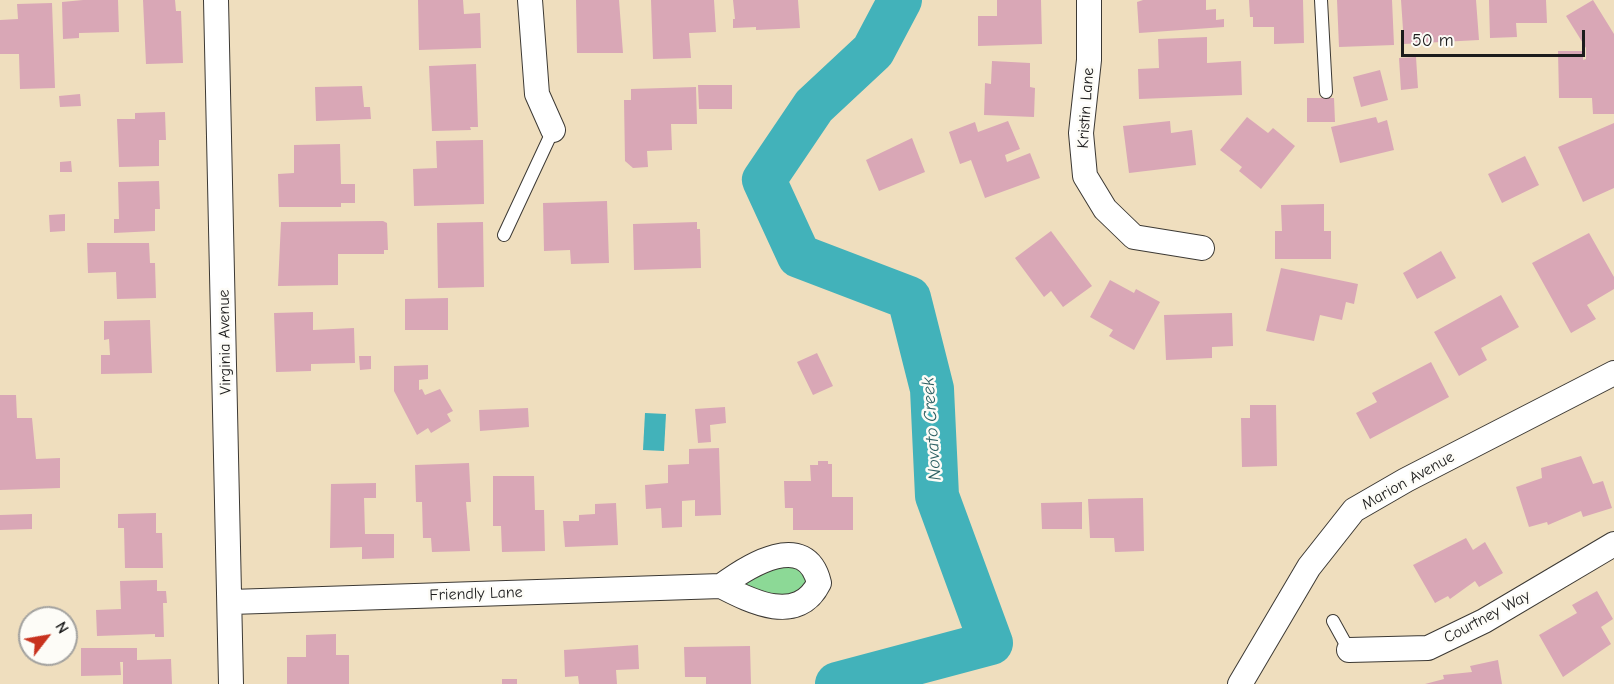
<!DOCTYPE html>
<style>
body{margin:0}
#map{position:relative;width:1614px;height:684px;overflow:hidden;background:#efdebe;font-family:"Comic Neue",sans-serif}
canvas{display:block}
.north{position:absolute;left:18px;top:606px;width:60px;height:60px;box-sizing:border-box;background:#fdfcf7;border:2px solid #a3a29f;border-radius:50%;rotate:59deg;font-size:16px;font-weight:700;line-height:24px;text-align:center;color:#1c1c1c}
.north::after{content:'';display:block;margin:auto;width:21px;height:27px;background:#c8321e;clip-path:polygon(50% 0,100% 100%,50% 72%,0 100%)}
.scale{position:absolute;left:1401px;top:30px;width:184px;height:27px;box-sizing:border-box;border:3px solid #1c1c1c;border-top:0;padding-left:8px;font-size:18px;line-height:21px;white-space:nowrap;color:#1c1c1c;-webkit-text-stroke:4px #fdfcf7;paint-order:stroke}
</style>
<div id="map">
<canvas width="1614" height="684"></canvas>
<div class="north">N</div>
<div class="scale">50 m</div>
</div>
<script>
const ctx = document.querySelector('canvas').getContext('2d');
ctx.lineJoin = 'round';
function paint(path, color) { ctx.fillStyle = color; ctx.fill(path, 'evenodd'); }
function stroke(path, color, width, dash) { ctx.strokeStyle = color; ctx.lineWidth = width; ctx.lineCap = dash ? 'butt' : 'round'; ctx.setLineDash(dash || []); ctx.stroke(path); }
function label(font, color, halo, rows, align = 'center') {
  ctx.font = font + ' "Comic Neue",sans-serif'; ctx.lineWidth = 5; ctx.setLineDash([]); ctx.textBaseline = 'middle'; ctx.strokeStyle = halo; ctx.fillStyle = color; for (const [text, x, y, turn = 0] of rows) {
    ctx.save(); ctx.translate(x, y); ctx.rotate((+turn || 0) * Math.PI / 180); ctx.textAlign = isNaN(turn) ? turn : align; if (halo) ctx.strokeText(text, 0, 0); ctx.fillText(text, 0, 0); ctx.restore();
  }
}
paint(new Path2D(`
 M793,565L806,574L808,585L790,600L737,584L770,568Z`), '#8cd996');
paint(new Path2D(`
 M645,413L666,414L664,451L643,450Z`), '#42b2ba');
stroke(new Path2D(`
 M837,684L991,643L937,496L932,389L909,298L799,256L764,180L814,106L873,51L900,0`), '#42b2ba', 44);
paint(new Path2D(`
 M83,0H118L119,32L79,33V38L63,39L62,2Z
 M143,0H175L176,11H181L183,63L146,64Z
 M418,0H463L464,14L480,13L481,48L419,50Z
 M576,0H619L623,53H577Z
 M651,0H714L716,32L689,33L691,58L653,59Z
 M733,0H798L800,28L756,30V27L733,28V19H735Z
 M997,0H1041L1042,44L978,46V16H997Z
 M1143,0H1206V10L1216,9V20L1224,19V27L1139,33L1137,2Z
 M1249,0H1303L1304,43L1274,44V27H1253V17H1250Z
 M1337,0H1392L1394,45L1339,47Z
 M1401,0H1476L1479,40L1404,44Z
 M1489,0H1546L1547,23H1516L1517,37L1490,38Z
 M1593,0L1614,34V114H1593L1592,98H1559L1558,51H1583V60L1586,59V48L1566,16Z
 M52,3L55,88L20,89L19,54H0V20L18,19L17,4Z
 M1207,37V63L1241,61L1242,95L1139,99L1138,69L1159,68L1158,39Z
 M1416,57L1418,88L1401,90L1399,58Z
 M992,61L1030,63V87L1035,88L1034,117L984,115L985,83L991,84Z
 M476,64L478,127H470L471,130L432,131L429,66Z
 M1380,70L1388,100L1361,107L1353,77Z
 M698,85H732V109H699Z
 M362,86L364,107H370L371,119L316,121L315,87Z
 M696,87L697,124H671L672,150L647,151L648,167L633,168L625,161L624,100H631V89Z
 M80,94L81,106L60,107L59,96Z
 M1307,98H1334L1335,122H1307Z
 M165,112L166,140H159V166L119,167L117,119H135V113Z
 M1247,117L1268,133L1273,128L1295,146L1261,189L1239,171L1242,167L1220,150Z
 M1376,117L1378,123L1387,120L1394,150L1340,163L1331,127Z
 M1008,121L1020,149L1005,155L1007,162L1030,153L1040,178L985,198L971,160L960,164L949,132L975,122L978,132Z
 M1170,121L1171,133L1192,130L1196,165L1129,173L1123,126Z
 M1614,123V188L1583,202L1558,147Z
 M912,138L925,172L879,191L866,160Z
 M483,140L484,204L414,206L413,169L437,168L436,141Z
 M340,144L341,184H355V203H341V207H279L278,174L294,173V145Z
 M1525,156L1539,185L1502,203L1488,174Z
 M71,161L72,172H60V162Z
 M159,181L160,209H155V231L114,233V219H119L118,182Z
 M607,201L609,263L571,264L570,250L544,251L543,203Z
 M1324,204V231H1331V259H1275V231H1282L1281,205Z
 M65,214V231L50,232L49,215Z
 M383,221L387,223L388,250H384V254H338V285L278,286L281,222Z
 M483,222L484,287L438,288L437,223Z
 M697,222V229H700L701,268L634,270L633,224Z
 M1051,231L1092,286L1063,307L1051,291L1044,297L1015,258Z
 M1589,233L1614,277V289L1587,305L1596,319L1571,333L1532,263Z
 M87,243H149L150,263H155L156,298L117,299L116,272L88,273Z
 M1441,251L1456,278L1417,299L1403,273Z
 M1281,268L1358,284L1354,304L1346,302L1342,320L1320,315L1314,341L1266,331Z
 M1110,280L1134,293L1136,289L1160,302L1134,350L1109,336L1113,330L1090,317Z
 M1501,295L1519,327L1481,348L1487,360L1459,376L1434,332Z
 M448,298V330H405V299Z
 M313,312V330L354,328L355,363L311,364V371L276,372L274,313Z
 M1232,313L1233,346L1212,347V358L1166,360L1164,315Z
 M150,320L152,373L101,374V355H110L109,339L104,340V321Z
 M817,353L833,386L813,395L797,362Z
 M359,356H371V369L360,370Z
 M1431,362L1449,397L1370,439L1356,413L1377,402L1372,393Z
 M428,365V379L419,380V390L422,389L425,395L440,389L453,411L447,414L451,421L431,433L428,428L417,435L394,391V366Z
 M0,395H16L17,418H32L36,459L60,458V488L0,490Z
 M1250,405H1276L1277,466L1242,467L1241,418H1250Z
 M725,407L726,423L710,425L711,442L698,443L695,409Z
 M528,408L529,427L480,431L479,410Z
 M719,448L721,515L695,516V500L682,501V527L662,528L661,508L646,509L645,485L668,483V465L689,464V449Z
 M1581,456L1593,484L1603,481L1612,508L1583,517L1581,511L1548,525L1547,522L1529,527L1516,487L1542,478L1541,468Z
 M818,461H828V464H832V497H853V530H793V508H785L784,481H811L810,465H818Z
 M469,463L471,502H466L470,551L432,552L431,538H423L422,502H416L415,465Z
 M493,476H534L535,510H544L545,551L502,552L501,526H493Z
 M376,483V498H364L365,534H394V558L362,559V547L330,548L331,484Z
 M1143,498L1144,551L1115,552L1114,538H1090L1088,499Z
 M1082,502V529H1042L1041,503Z
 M616,503L618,545L565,547L563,521H579V515L595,514V504Z
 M156,513V533H162L163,568H125L124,528H118V514Z
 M32,514V529L0,530V515Z
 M1466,538L1473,550L1485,542L1503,573L1479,587L1475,581L1450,599L1448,596L1435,603L1413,565Z
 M157,580V591H166L167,603H163L164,637H155V634L97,636L96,610L121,609L120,581Z
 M1597,591L1613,619L1601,627L1611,644L1563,677L1539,635L1577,613L1572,605Z
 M336,634V655H349V684H287V657H306V635Z
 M638,645L639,669L616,670L617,684H579L578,676L565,677L564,650Z
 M750,646L751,684H706V677H685L684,647Z
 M81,648H137V660L171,659L172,684H123V662H120L121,675L81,676Z
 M1498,660L1502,684H1425L1444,679L1443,675L1472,672L1470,666Z
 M502,679H517V684H502Z`), '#d9a7b6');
const lane = new Path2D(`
 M1321,0L1326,92
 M504,235L553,130
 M1333,621L1349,650`);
const street = new Path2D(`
 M216,0L231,684
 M530,0L537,94L553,130
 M1089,0V60L1081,133L1085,176L1105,209L1134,237L1202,248
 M231,602L721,586C752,602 798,625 819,583C806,529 748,566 721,586
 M1349,650L1428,648L1484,621L1614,544
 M1240,684L1309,567L1354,510L1406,480L1614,373`);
stroke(lane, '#3c3934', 14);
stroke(street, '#3c3934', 26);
stroke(lane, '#fff', 12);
stroke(street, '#fff', 24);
label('16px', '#1c1c1c', '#fdfcf7', [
 ["Kristin Lane",1086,108,-86],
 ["Virginia Avenue",225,342,-91],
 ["Marion Avenue",1408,481,-29],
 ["Friendly Lane",476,594,-2],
 ["Courtney Way",1487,617,-28]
]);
label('italic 18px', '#2d6063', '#fdfcf7', [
 ["Novato Creek",932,429,-94]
]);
</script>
